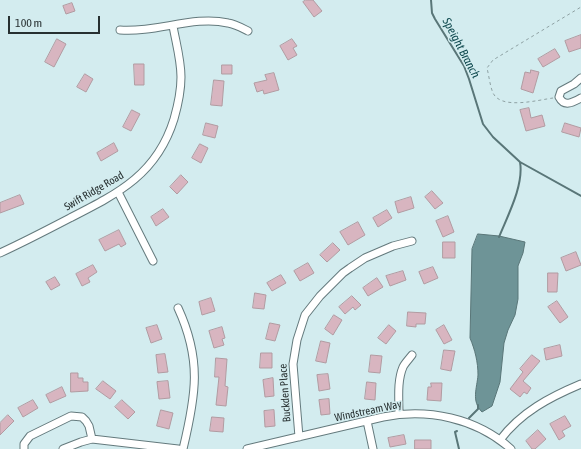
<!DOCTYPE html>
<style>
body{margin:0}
#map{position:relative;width:581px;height:449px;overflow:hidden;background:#d3ecef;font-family:"Asap Condensed",sans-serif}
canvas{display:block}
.scale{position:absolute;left:8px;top:16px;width:92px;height:18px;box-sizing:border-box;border:2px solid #273031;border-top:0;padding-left:5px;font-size:12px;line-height:14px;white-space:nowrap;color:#273031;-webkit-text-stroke:3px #d3ecef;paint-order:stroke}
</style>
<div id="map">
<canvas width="581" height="449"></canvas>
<div class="scale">100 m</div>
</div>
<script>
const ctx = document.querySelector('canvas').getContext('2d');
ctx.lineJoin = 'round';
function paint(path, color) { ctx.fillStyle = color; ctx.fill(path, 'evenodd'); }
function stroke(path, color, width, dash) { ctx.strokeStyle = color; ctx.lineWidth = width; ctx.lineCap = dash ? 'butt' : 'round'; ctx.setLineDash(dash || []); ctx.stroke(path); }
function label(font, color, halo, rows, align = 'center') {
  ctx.font = font + ' "Asap Condensed",sans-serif'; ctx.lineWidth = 3; ctx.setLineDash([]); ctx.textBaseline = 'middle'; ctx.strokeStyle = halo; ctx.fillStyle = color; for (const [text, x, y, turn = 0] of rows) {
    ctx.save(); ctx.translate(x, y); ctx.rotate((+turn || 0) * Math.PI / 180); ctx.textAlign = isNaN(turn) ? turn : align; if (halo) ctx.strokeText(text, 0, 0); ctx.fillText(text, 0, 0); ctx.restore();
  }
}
const water = new Path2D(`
 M478,234L499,236L525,242L523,253L518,266V299L515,315L508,330L504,343L500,382L492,406L482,412C471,401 477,388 478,375C478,362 475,350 470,338L472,249Z`);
paint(water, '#6e9497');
stroke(water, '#597678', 1);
stroke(new Path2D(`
 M431,0L432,13L435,19L464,66L469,79L483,124L493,137L520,162L581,196
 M499,237C508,215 524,185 520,162
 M469,418L478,409V405
 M457,431L455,432L459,449`), '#597678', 2);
const building = new Path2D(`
 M306,0H313L322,11L314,17L303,2Z
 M72,3L75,11L66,14L63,6Z
 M581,35V48L569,52L565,41Z
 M57,39L66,44L54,67L45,62Z
 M292,39L297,46L293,48L297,55L288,60L280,46Z
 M555,49L560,57L543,67L538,59Z
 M134,64H144V85H135Z
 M222,65H232V74H222Z
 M531,70L539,72L533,93L521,89L525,72L530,73Z
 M274,73L279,90L264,94L263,90L257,92L254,83L267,80L265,75Z
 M85,74L93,79L86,92L77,87Z
 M214,80L224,81L222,106L211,105Z
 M529,108L531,118L542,115L545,126L526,131L520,110Z
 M132,110L140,114L131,131L123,127Z
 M206,123L218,126L215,138L203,135Z
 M565,123L581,128L579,137L562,132Z
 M114,143L118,151L101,161L97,153Z
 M200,144L208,148L201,163L192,158Z
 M181,175L188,182L177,194L170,187Z
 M432,191L443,203L435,209L425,197Z
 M20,195L24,204L0,213V203Z
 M411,197L414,208L398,213L395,202Z
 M163,209L169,217L156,226L151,217Z
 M387,210L392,218L378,227L373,218Z
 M448,216L454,232L443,237L436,221Z
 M358,222L365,235L348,245L340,232Z
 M119,230L126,244L121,247L119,244L105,251L99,240Z
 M443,242H455V258H443Z
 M333,243L340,250L327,262L320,255Z
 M576,252L581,265L566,271L561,258Z
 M308,263L314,273L300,281L294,271Z
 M93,265L97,272L88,278L90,282L82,286L76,274Z
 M433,267L438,278L424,284L419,272Z
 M403,271L406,280L390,286L386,276Z
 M548,273H558L557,292H548Z
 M281,275L286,283L272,291L267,283Z
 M55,277L60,285L51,290L46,282Z
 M377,278L383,287L368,296L363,288Z
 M255,293L266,295L264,309L253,308Z
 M352,296L361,305L355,310L353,307L345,314L339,307Z
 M211,298L215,311L202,315L199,302Z
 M557,301L568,317L560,323L548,307Z
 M408,312L426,313L425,324H416V327L407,326Z
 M334,315L342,320L333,335L325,329Z
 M270,323L280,325L275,341L266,339Z
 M157,325L162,339L151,343L146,328Z
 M389,325L396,331L386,344L378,338Z
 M444,325L452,340L444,344L436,330Z
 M222,327L225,338L222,339L224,345L214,348L209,331Z
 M321,341L330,343L326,363L316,361Z
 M560,345L562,356L546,360L544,349Z
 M444,350L455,351L451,371L441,369Z
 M261,353H272V368H260Z
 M165,354L168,372L158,373L156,355Z
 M371,355L382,356L380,373L369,372Z
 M532,355L540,361L523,381L531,388L527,394L524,392L520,397L510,389L523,372L520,369Z
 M216,358L227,359L225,386L228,387L226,406L216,405L219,377H215Z
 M71,373H78V378H83V382H88V391L71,392Z
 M328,374L330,389L319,391L317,375Z
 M273,378L274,396L265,397L263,380Z
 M103,381L116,391L110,399L96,389Z
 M168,381L170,398L159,399L157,382Z
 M367,382L376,383L375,400L365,399Z
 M431,383H442L441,401L427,400L428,387H431Z
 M62,387L66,396L50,403L46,395Z
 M329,399L330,414L321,415L319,400Z
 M33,400L38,408L23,417L18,408Z
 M122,400L135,412L128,419L115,407Z
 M161,410L173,413L169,429L157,426Z
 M274,410L275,426L265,427L264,411Z
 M8,415L14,421L0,435V423Z
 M565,416L571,426L562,431L565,436L559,440L550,424Z
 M212,417L224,418L223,432L210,431Z
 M538,430L546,439L535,449H532L526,441Z
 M404,435L406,444L390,447L388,438Z
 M415,440H431V449H415Z`);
paint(building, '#d8b5c0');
stroke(building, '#b19ba1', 1);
const minor = new Path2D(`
 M120,30C156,33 194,15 228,23C235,24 242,28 248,31
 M581,78L574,84L561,91L559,97C564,107 572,103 581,98
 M118,192L153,261
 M0,253C24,242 47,230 70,218C119,193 157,174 174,119C178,105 181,91 181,77C181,60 176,43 173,26
 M178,308C202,360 196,395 183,449
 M399,414C399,399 397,381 403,367C405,363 409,359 412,355
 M367,421L373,449
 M299,437L293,364L297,340L305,315L320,296L343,273L350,268L365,258L393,246L412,241
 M500,440C521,412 550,397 581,384
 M24,449V444L30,436L71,416L82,417L86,421L89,426L92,439
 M63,449L81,442L92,439L178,449
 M247,449L383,417C428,408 476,418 511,449`);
stroke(minor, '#647a7d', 9);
stroke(new Path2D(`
 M553,98C538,100 501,110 493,93C490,86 489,76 487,68L493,60L498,57L581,7`), '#8ea1a3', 1, [3, 3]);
stroke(minor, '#fff', 7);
label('11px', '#273031', '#d3ecef', [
 ["Swift Ridge Road",94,191,-30],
 ["Buckden Place",285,393,-94],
 ["Windstream Way",368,411,-12]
]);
label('italic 12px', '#124c51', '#d3ecef', [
 ["Speight Branch",461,48,62]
]);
</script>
